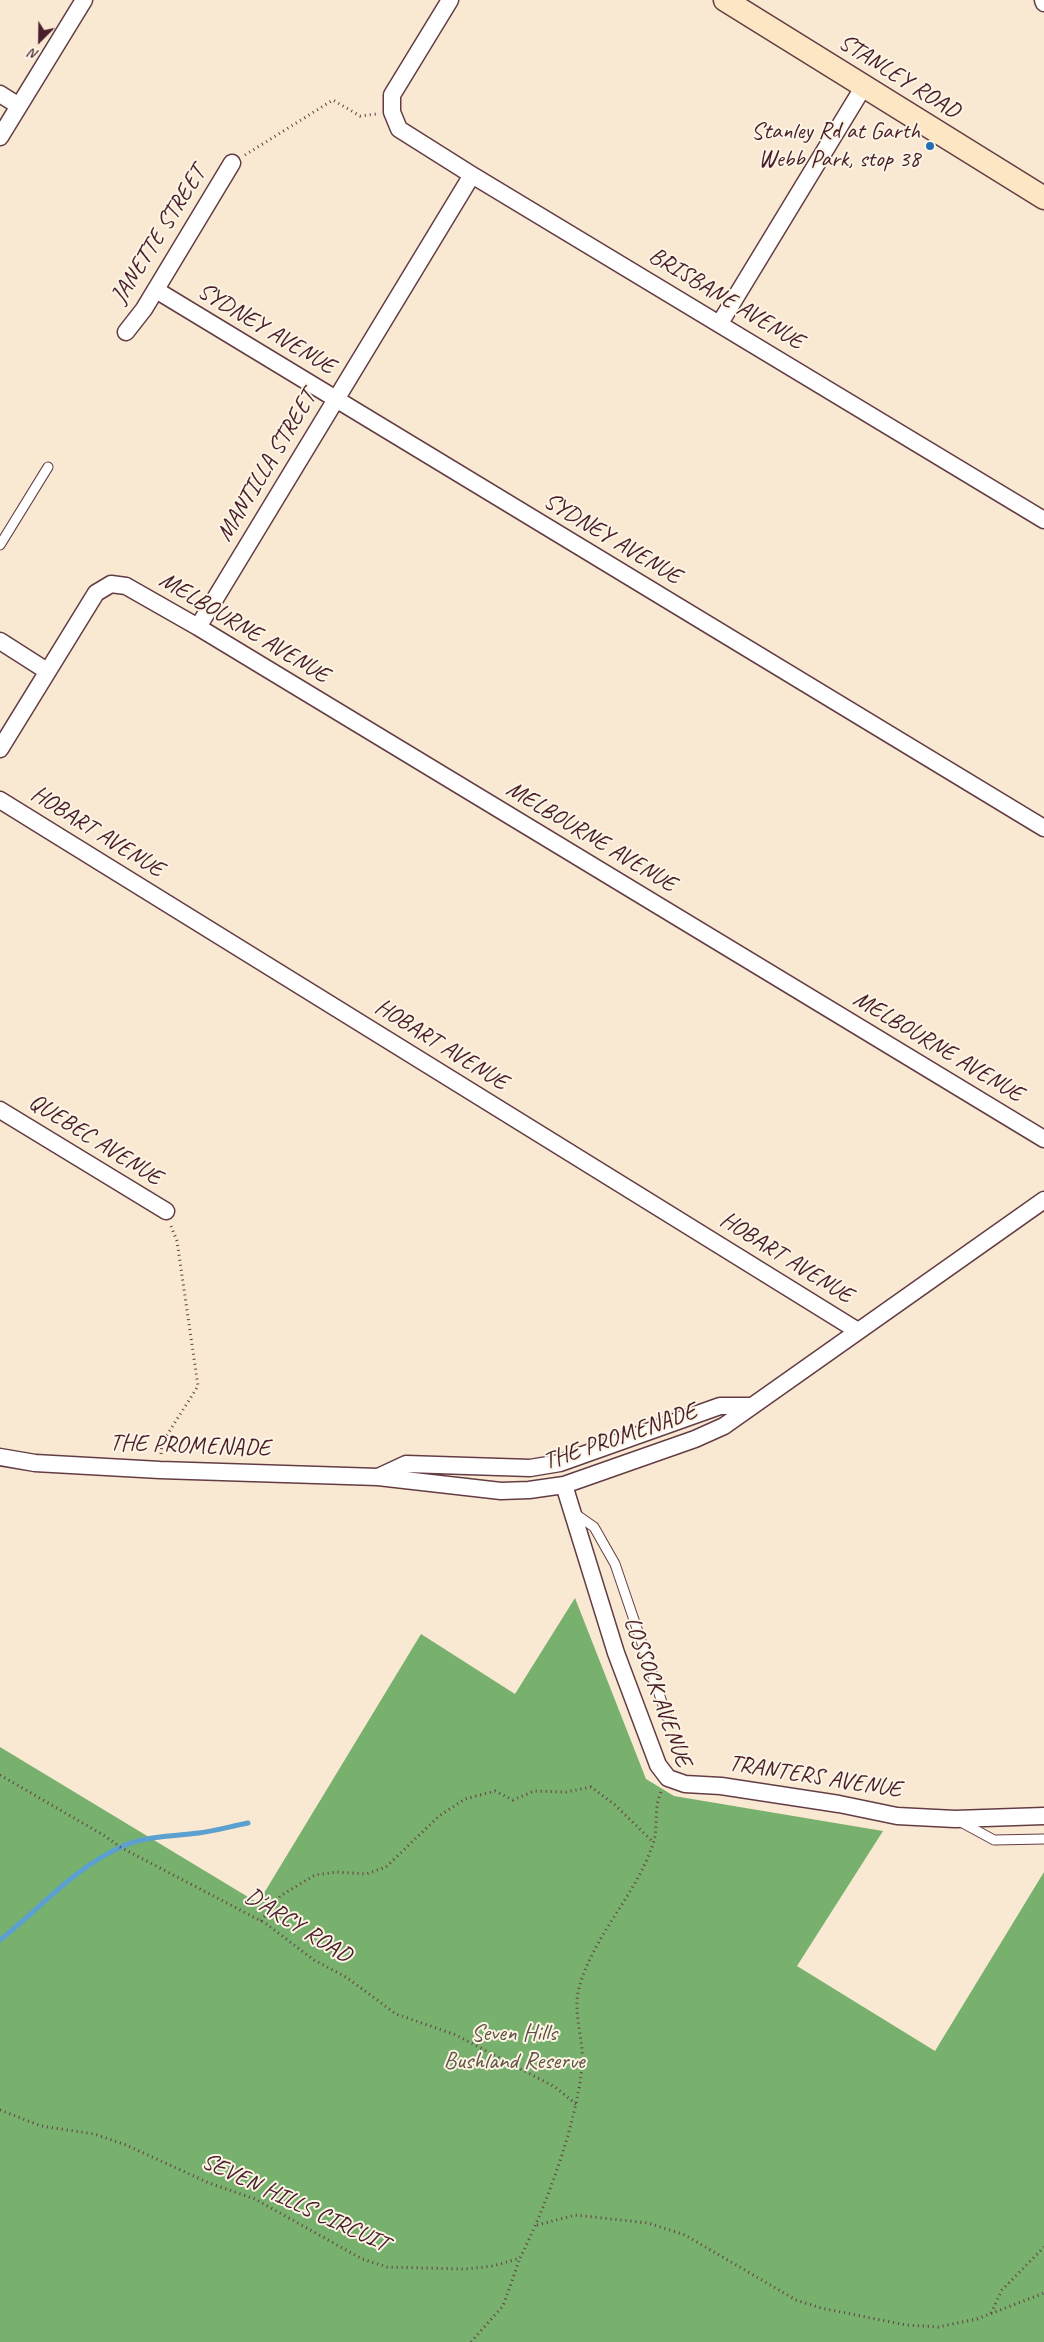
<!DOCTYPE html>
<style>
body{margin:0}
#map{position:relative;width:1044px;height:2342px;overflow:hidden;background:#f9e9d3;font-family:Caveat,sans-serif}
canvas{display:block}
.north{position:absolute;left:15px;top:15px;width:50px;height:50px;-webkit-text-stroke:4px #fcf5e5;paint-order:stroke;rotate:203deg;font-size:14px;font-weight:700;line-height:20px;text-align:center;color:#4a1f2b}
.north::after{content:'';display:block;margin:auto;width:18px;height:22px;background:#4a1f2b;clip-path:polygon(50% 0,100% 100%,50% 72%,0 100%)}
</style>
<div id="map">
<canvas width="1044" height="2342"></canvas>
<div class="north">N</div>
</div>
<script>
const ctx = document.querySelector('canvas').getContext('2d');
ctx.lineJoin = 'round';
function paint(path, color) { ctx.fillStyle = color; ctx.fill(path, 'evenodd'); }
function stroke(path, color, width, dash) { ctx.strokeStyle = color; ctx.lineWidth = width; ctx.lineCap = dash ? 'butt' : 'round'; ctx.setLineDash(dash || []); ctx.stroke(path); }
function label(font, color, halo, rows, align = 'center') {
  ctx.font = font + ' Caveat,sans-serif'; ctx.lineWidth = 4; ctx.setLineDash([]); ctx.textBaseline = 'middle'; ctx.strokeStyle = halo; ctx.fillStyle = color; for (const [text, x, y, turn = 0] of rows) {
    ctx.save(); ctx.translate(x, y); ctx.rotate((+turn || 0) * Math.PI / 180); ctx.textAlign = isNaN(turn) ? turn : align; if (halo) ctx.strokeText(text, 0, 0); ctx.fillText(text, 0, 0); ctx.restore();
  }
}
paint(new Path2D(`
 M575,1598L646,1779L674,1796L883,1831L797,1966L935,2051L1044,1872V2342H0V1747L258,1903L421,1634L515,1694Z`), '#78b06d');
stroke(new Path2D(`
 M0,1940C40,1909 74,1868 121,1847C145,1836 173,1836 199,1833C215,1831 232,1826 248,1823`), '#5ca0d0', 5);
const lane = new Path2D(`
 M0,545L48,467
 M574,1513L594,1527L615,1564L667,1717
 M959,1821L994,1840L1044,1839`);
const street = new Path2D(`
 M450,0L392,95V112L399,129L472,175L1044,520
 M1043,0L1044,3
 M0,94L19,106
 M0,137L84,0
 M156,290L1044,828
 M720,323L864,86
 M126,332L144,309L232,163
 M198,627L472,175
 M0,641L47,671
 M0,749L96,593L111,584L126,586L198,627L1044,1139
 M0,800L858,1331
 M0,1110L166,1211
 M0,1457L35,1463L160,1470L378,1477L501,1491L529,1490L564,1485L695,1439L724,1426L1044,1200
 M378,1477L406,1464L530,1468L560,1463L720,1406H751
 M564,1485L616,1653L658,1765L668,1778L685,1784L721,1786L839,1804L897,1816L955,1819L1044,1816`);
const secondary = new Path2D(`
 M725,0L1044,198`);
stroke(lane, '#643d44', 11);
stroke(street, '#643d44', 19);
stroke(secondary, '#643d44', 25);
stroke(new Path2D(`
 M245,155L333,100L360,116L376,114
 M161,1454L162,1443L198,1386L177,1241L171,1226
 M0,1775L105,1836L120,1847L265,1923L314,1960L346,1977L396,2014L456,2035L555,2087L576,2104
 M261,1921L280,1896L315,1875L337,1872L366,1874L386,1867L439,1816L465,1799L495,1791L513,1800L534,1791L566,1792L591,1787L615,1805L653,1842
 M0,2110L41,2126L94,2134L126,2145L209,2183L255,2199L362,2259L387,2267L466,2269L493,2266L520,2258C547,2204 575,2128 582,2068C585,2042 572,2014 579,1988C593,1936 636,1895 653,1844C659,1826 653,1809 661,1792
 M537,2225L575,2215L648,2223L685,2235L796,2300L821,2308L906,2325L938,2327L977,2319L1044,2293
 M991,2313L1002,2290L1044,2247
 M471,2342L503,2306L520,2258`), '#643d44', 3, [1, 4]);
stroke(lane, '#fff', 9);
stroke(street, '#fff', 16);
stroke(secondary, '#fce6c4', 22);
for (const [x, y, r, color] of [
 [930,146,5,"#1f6fb2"]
]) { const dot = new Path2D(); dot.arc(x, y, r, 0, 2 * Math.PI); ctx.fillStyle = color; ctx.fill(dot); stroke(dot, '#fcf5e5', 2); }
label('24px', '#4a1f2b', '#fcf5e5', [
 ["STANLEY ROAD",899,77,32],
 ["JANETTE STREET",159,235,-58],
 ["BRISBANE AVENUE",726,299,31],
 ["SYDNEY AVENUE",266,329,31],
 ["MANTILLA STREET",267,466,-59],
 ["SYDNEY AVENUE",612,539,31],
 ["MELBOURNE AVENUE",244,628,31],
 ["HOBART AVENUE",97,832,32],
 ["MELBOURNE AVENUE",591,837,31],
 ["HOBART AVENUE",441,1045,32],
 ["MELBOURNE AVENUE",938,1047,31],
 ["QUEBEC AVENUE",95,1140,32],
 ["HOBART AVENUE",786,1258,32],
 ["THE PROMENADE",620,1437,-19],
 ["THE PROMENADE",190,1446,2],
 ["LOSSOCK AVENUE",657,1692,70],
 ["TRANTERS AVENUE",815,1777,9],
 ["D'ARCY ROAD",298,1926,32],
 ["SEVEN HILLS CIRCUIT",295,2203,25]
]);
label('24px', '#4a1f2b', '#fcf5e5', [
 ["Stanley Rd at Garth",920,132],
 ["Webb Park, stop 38",920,160]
], 'right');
label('24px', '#605344', '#fcf5e5', [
 ["Seven Hills",514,2034],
 ["Bushland Reserve",514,2062]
]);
</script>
